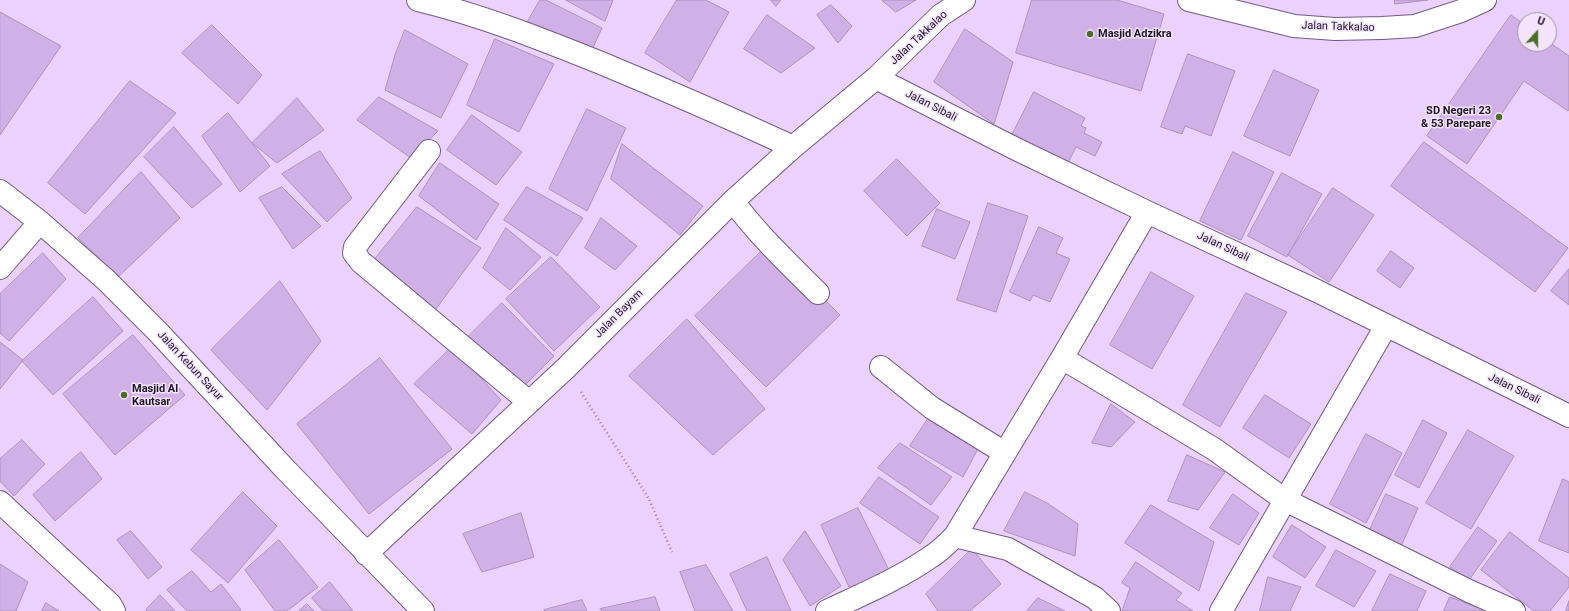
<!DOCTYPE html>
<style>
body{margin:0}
#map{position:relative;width:1569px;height:611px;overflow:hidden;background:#ebd1fd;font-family:Roboto,sans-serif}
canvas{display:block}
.north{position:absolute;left:1517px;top:12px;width:40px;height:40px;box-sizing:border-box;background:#f3e3fd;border:1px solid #9f91a7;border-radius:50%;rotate:21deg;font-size:11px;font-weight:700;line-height:16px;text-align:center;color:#201727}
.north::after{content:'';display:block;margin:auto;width:14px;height:18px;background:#4b6e27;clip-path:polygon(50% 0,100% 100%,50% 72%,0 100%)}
</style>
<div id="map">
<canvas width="1569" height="611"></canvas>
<div class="north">U</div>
</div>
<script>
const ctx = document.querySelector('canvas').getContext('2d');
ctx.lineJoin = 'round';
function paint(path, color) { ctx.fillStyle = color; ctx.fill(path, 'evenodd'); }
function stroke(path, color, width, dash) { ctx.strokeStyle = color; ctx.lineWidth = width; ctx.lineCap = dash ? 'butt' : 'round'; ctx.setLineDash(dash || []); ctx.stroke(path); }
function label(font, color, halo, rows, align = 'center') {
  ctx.font = font + ' Roboto,sans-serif'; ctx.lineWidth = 3; ctx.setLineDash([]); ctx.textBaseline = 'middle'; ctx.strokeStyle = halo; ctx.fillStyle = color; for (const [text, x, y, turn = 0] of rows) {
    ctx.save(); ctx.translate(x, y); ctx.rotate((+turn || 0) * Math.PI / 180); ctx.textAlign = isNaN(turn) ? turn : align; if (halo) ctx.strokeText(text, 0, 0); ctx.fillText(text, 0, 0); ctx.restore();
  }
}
const building = new Path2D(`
 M540,0H546L602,28L590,54L526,25Z
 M566,0H613L605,21Z
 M677,0H706L729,12L690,82L645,53Z
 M771,0H781L776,6Z
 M882,0H916L896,12Z
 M1032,0H1117L1164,14L1141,91L1016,53Z
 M1395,0H1428L1395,4Z
 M831,5L852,26L838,43L817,15Z
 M0,12L61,46L0,135Z
 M767,15L815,48L781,73L744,49Z
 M1511,15L1525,25V44H1549V42L1569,56V109L1568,111L1524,81L1467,164L1427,136Z
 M212,25L262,75L238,104L182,53Z
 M965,29L1013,62L994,124L934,82Z
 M405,30L468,64L441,118L385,90L395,55Z
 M495,39L554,64L519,132L467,105Z
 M1188,54L1235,71L1211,136L1185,126L1182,134L1161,127Z
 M1274,70L1319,90L1290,156L1244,136Z
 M130,81L176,113L85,214L48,183Z
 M1034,92L1085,118L1081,126L1086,128L1084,133L1102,142L1095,156L1076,147L1068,163L1012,135Z
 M379,97L438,131L411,158L357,120Z
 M297,98L324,130L277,163L252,143Z
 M587,109L626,128L587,211L549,189Z
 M228,113L270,166L240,192L202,136Z
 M472,115L522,152L496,185L447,150Z
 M174,127L222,184L192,208L144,157Z
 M1424,142L1568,248L1535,292L1391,186Z
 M622,144L703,206L680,235L611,179Z
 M320,151L352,198L327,222L282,174Z
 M1233,152L1274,172L1241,240L1200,221Z
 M897,159L940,203L907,236L864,191Z
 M440,163L499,204L476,240L419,196Z
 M141,172L180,218L118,277L78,238Z
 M1282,173L1322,194L1287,257L1248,236Z
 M282,187L321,226L293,249L259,198Z
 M527,187L583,218L557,256L504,220Z
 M1333,188L1374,215L1329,282L1288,255Z
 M988,203L1028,216L996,312L957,300Z
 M417,207L481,248L433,313L371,264Z
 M937,209L970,222L955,259L922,246Z
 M601,218L637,246L615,270L585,248Z
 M1039,227L1063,238L1056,253L1070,259L1050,302L1033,295L1030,301L1010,292Z
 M506,228L541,257L510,290L483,268Z
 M769,244L840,315L766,387L695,316Z
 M1391,251L1414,268L1400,288L1377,271Z
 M43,253L66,279L9,341L0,333V294Z
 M551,257L600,307L554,351L506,299Z
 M1569,269V305L1551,291Z
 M1151,272L1194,296L1152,369L1110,345Z
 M280,281L321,341L267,410L211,350Z
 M1246,293L1287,312L1220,427L1183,405Z
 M93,297L123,331L53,395L22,361Z
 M502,303L554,356L519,391L467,338Z
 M687,319L765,409L713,455L629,376Z
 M133,335L185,395L115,455L63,394Z
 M0,342L23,360L0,389Z
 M452,347L501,400L472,434L414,384Z
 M380,358L452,449L369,514L297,424Z
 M1265,395L1311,424L1289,458L1243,428Z
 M1111,404L1135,422L1111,447L1092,443Z
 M930,416L980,445L963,477L910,446Z
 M1423,420L1447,433L1419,488L1395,475Z
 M1468,430L1514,456L1471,529L1426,503Z
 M1366,434L1402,453L1366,523L1330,504Z
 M22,440L45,464L14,496L0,481V459Z
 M900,443L952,477L931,505L878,468Z
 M81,452L102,479L55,521L33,495Z
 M1187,455L1225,472L1198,510L1168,501Z
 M879,477L939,517L920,544L860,503Z
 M1563,479L1569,482V553L1539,541Z
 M243,492L277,526L228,583L191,550Z
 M1025,492L1047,503L1078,524L1075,556L1004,531Z
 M1233,494L1259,513L1239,545L1210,528Z
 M1386,494L1418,508L1398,553L1366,539Z
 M1151,505L1214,542L1199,591L1125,543Z
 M858,508L891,574L849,587L821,525Z
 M521,513L534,557L482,572L463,534Z
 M1292,525L1326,547L1305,578L1273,557Z
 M1478,527L1497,541L1469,580L1450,567Z
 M131,531L162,567L148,579L117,540Z
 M805,531L841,586L810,606L783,560Z
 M1510,532L1569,578V587L1550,611H1534L1481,570Z
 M279,540L318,587L287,611H275L245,570Z
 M972,549L1001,584L970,611H938L926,594Z
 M1336,550L1376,571L1354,607L1316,586Z
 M767,557L791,611H747L730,574Z
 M1136,562L1182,593L1176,600L1193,611H1122L1130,588L1122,583Z
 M0,564L28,582L16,611H0Z
 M706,565L733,611H695L680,572Z
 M192,571L211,592L221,584L241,610L239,611H187L167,590Z
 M1390,574L1426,591L1417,611H1372Z
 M1268,577L1301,587L1290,611H1260Z
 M330,582L353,611H323L312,598Z
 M160,595L175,611H147L146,610Z
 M655,597L660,611H602L600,609Z
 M1450,597L1487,611H1444Z
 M1038,598L1065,611H1027Z
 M582,600L587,611H544V610Z
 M1569,601V611H1566Z
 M46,603L59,611H42Z
 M307,604L314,611H299Z`);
paint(building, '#d1b0e7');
stroke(building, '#ab92bb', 1);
const minor = new Path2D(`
 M418,0C481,15 541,39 601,63C666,90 730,118 793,147
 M1189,0L1294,26L1335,29L1382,28L1415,26L1461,11L1485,0
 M876,78L1016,149L1147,212L1317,291L1569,416
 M429,151L355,247L354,253L361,262L529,402
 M0,191L40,222L106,280L159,333L285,469L423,611
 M733,201C758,235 788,263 818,293
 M1147,212L1062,358L1214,449L1285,500L1469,591L1514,611
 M0,268L40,222
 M881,367L932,408L1005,453
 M0,502L110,604L114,611
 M955,536L1008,549L1095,598L1109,611
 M366,554L566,368L733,201L793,147L876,78L941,15L964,0
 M827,611C863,594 899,579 932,556C940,551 948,543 955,536L1062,358
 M1221,611L1386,326`);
stroke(minor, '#725b81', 24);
stroke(new Path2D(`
 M581,392L649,499L672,552`), '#9683a3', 2.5, [1, 3]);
stroke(minor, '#fff', 22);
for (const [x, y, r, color] of [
 [1090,34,4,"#4b6e27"],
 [1499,117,4,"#4b6e27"],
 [124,395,4,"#4b6e27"]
]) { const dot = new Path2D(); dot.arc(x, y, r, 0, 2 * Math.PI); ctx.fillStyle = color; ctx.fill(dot); stroke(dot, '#f3e3fd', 1.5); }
label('11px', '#201727', '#f3e3fd', [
 ["Jalan Takkalao",1338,27,2],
 ["Jalan Takkalao",919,38,-43],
 ["Jalan Sibali",931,106,27],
 ["Jalan Sibali",1223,247,25],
 ["Jalan Bayam",619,314,-45],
 ["Jalan Kebun Sayur",190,366,47],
 ["Jalan Sibali",1514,389,26]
]);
label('bold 11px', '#201727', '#f3e3fd', [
 ["Masjid Adzikra",1098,34],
 ["SD Negeri 23",1491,111,"right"],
 ["& 53 Parepare",1491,124,"right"],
 ["Masjid Al",132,389],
 ["Kautsar",132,402]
], 'left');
</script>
